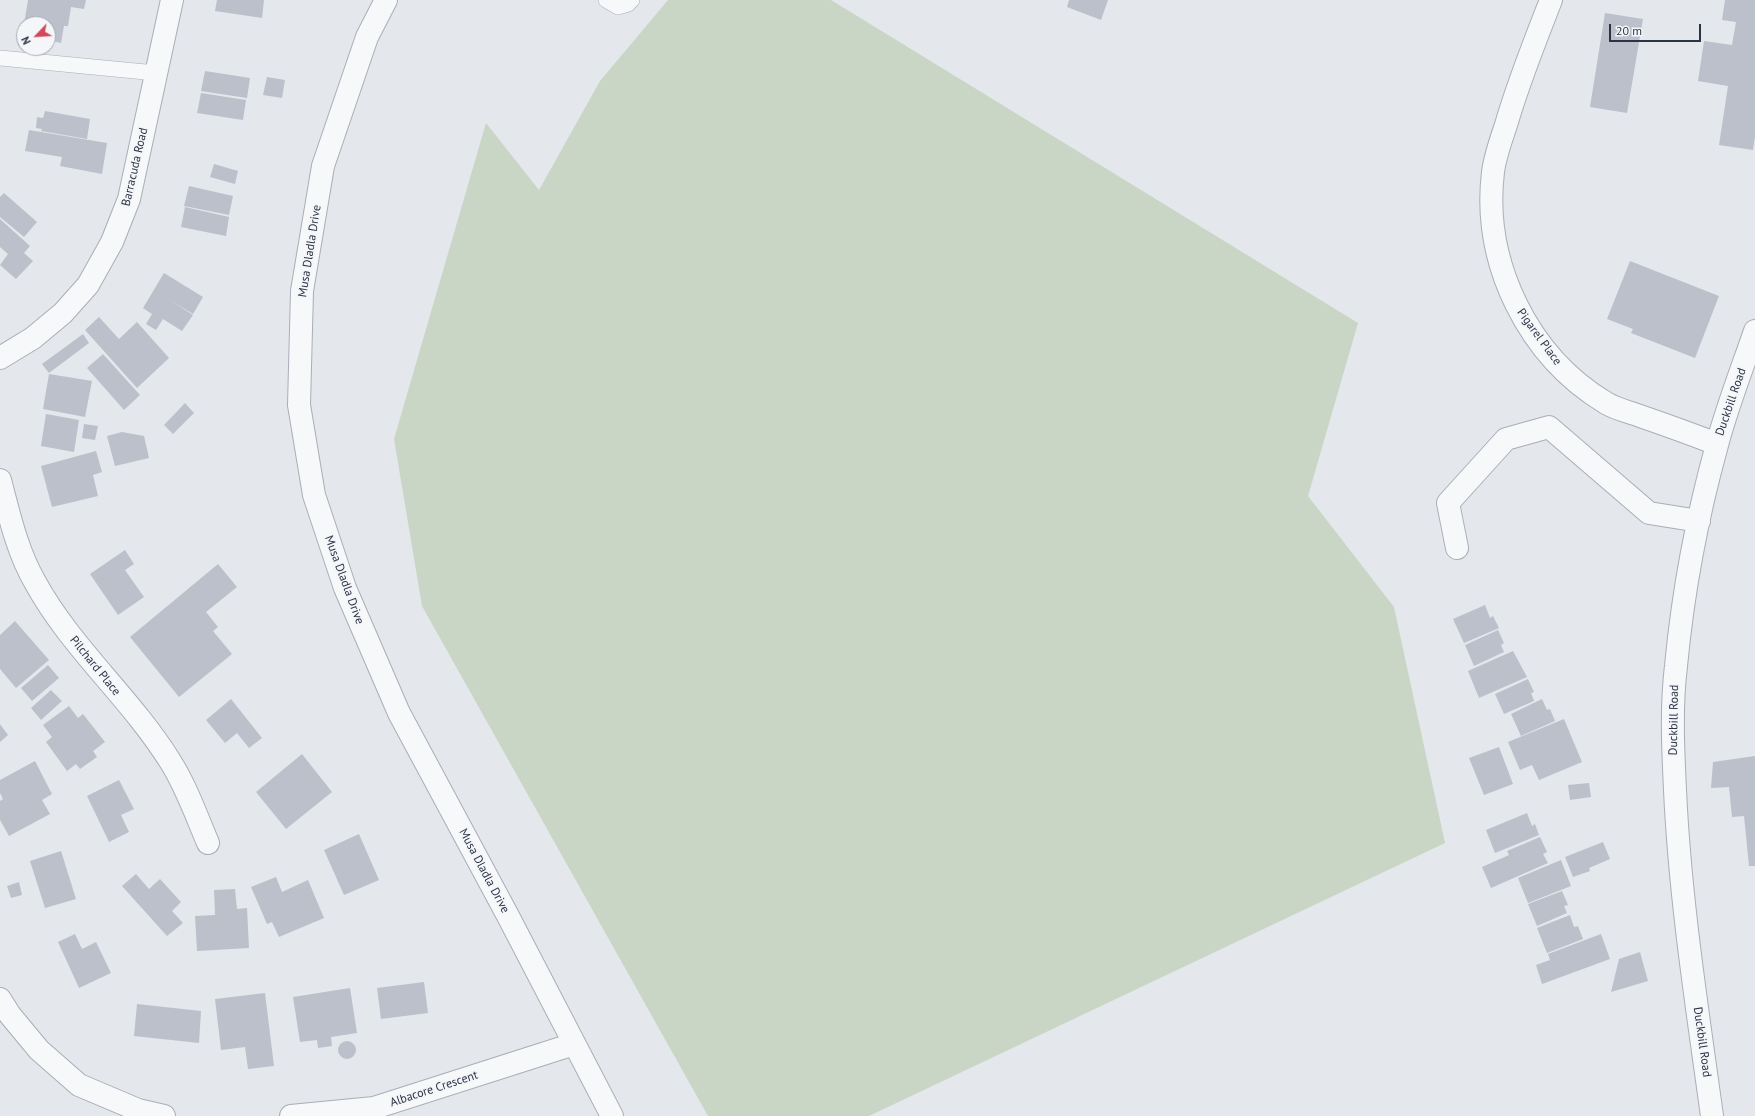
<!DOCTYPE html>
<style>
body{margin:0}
#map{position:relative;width:1755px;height:1116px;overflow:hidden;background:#e4e7ec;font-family:"PT Sans",sans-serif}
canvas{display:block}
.north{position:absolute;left:16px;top:16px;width:40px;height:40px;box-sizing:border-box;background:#f4f6f9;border:1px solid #a4a8b1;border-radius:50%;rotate:245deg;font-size:11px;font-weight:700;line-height:16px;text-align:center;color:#2b3445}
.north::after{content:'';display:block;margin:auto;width:14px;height:18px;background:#d1495b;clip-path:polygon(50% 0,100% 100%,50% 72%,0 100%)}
.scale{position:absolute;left:1609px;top:24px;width:92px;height:18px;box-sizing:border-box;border:2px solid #2b3445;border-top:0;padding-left:5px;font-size:12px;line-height:14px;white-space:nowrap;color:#2b3445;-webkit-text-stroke:3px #f4f6f9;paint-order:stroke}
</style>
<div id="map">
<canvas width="1755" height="1116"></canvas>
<div class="north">N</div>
<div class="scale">20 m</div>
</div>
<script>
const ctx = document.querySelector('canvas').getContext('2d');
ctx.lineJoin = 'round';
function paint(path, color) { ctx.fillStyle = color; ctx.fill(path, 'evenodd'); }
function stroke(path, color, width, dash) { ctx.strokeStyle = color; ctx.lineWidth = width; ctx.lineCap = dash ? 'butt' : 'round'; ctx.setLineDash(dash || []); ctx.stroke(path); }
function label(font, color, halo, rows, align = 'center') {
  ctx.font = font + ' "PT Sans",sans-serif'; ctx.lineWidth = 4; ctx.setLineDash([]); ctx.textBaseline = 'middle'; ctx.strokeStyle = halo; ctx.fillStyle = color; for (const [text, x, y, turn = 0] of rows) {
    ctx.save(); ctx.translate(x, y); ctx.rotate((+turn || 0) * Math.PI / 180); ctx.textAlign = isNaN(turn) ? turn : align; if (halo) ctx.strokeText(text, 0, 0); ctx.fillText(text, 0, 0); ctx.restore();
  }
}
paint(new Path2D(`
 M668,0H831L1358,323L1308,496L1394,607L1445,843L869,1116H708L422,606L394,439L486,123L539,190L600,81Z`), '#c9d6c5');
paint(new Path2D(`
 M28,0H86L84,9L71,7L68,26H64L61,43L48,40V24H24Z
 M217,0H264L262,18L215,11Z
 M1069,0H1108L1101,20L1067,7Z
 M1725,0H1755V137L1753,150L1719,145L1728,86L1698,81L1704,41L1732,45L1736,22L1722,20Z
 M1605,13L1643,19L1627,113L1590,107Z
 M205,71L250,78L247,98L201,91Z
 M267,77L285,80L282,98L263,95Z
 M201,93L246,100L243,120L197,113Z
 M45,111L90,119L87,139L41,131L42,129L36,128L37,117L43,118Z
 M29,130L107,143L102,174L60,166L62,157L25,151Z
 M214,164L238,171L235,184L210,177Z
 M189,186L233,196L229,215L184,206Z
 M4,193L37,222L24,237L0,217V197Z
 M185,207L229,217L226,236L181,227Z
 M0,219L30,246L24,253L33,261L16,279L0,265L8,254L0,247Z
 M1630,261L1719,296L1695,358L1631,333L1633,329L1607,319Z
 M164,273L203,297L193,314L171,301L193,315L182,331L163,319L156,330L146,324L152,314L143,308Z
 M99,317L119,339L137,322L169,358L137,388L85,330Z
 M83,334L89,343L49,373L42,364Z
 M103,354L140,395L124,410L87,368Z
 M49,374L92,381L85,417L43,409Z
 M185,403L194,413L173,434L164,425Z
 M46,414L79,420L74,452L41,446Z
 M84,424L98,426L95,440L82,438Z
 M122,432L144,436L149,458L115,466L107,436Z
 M96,451L102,472L93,475L98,496L52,507L41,466Z
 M125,550L134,564L125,570L144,597L118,615L90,574Z
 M218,564L237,587L206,612L218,627L213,631L232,654L179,697L130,637Z
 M1485,605L1490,618L1493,616L1499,628L1464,643L1453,619Z
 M15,621L49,660L16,688L0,669V635Z
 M1498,630L1504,643L1501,645L1504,652L1474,666L1465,645Z
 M1513,651L1527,677L1479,698L1468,671Z
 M48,665L59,678L32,701L21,688Z
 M1528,679L1534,692L1531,693L1534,701L1504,714L1495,694Z
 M51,690L62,701L41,720L31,708Z
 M231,699L262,738L249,748L237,733L225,743L206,720Z
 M1542,699L1547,710L1550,709L1555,721L1521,736L1511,714Z
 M69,706L78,718L83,714L105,742L93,751L97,757L80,769L76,764L67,771L46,742L52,737L43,725Z
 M1564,719L1582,762L1539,780L1532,765L1520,770L1508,742Z
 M0,724L8,735L0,742Z
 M1499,747L1513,784L1484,795L1469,758Z
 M302,754L332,792L286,829L256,792Z
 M1755,756V866H1749L1744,816L1732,817L1729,787L1711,788L1713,762Z
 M35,761L52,794L42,800L50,814L9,836L0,820V801L3,799L0,793V780Z
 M119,780L134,809L121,815L129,832L109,842L87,796Z
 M1589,783L1591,797L1570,800L1568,785Z
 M1527,813L1532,826L1535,824L1539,835L1495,853L1486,830Z
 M359,834L379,880L344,895L324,850Z
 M1540,837L1547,852L1543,854L1548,863L1491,888L1482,867L1509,855L1507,851Z
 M1603,842L1610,859L1589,868L1590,871L1573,877L1565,857Z
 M61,851L76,899L45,908L30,861Z
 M1561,860L1571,886L1528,903L1518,878Z
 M136,874L149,889L160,879L181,902L172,911L183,923L167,936L122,886Z
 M276,877L282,892L308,880L324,918L279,937L272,922L267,924L251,887Z
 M19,882L22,895L11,898L7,886Z
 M235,889L237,909L247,908L249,948L197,951L195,916L215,915L214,890Z
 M1562,891L1568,905L1564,906L1567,913L1537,926L1528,904Z
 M1570,915L1574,927L1578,926L1583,939L1547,953L1537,928Z
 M75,934L82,949L96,942L111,973L79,988L58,942Z
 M1601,934L1610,959L1542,984L1536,965L1550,960L1548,954Z
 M1640,952L1648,981L1611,992L1619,959Z
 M424,982L428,1013L381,1019L377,988Z
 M350,988L357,1033L331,1037L332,1046L318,1048L317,1040L300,1042L293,997Z
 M265,993L274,1066L248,1069L245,1047L221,1050L215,999Z
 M137,1004L201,1011L199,1043L134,1036Z
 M338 1050a9 9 0 1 1 18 0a9 9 0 1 1-18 0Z`), '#bbc0ca');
const service = new Path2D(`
 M606,0L618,7L628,4L632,0
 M0,58L156,73`);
const minor = new Path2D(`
 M1551,0C1535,41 1518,83 1506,125C1501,140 1495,156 1493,172C1482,263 1528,356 1606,403C1616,409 1629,412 1640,416C1666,425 1691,434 1717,444
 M0,358L33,338L63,313L88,285L112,242L129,199L172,0
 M0,480C9,514 17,551 35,582C71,648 130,697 170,761C186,786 196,815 208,843
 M1457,548L1448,503L1506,439L1549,427L1649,513L1699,521
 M0,999L10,1015L39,1050L79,1085L138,1110L164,1116
 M291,1116L374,1108L574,1044
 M1712,1116C1697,1007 1680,899 1675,790C1673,748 1671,707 1676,666C1683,592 1697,517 1717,445C1727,407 1742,369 1755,331`);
const tertiary = new Path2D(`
 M386,0L367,37L323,166L302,291L299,405L314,495L345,588L399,713L508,916L612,1116`);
stroke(service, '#a9aeb7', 16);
stroke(minor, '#a9aeb7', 24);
stroke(tertiary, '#a9aeb7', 24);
stroke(service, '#f7f8fa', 15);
stroke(minor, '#f7f8fa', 22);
stroke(tertiary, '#f7f8fa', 22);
label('12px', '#2b3445', '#f4f6f9', [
 ["Barracuda Road",135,167,-77],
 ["Musa Dladla Drive",310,251,-81],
 ["Pigarel Place",1539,337,54],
 ["Duckbill Road",1731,402,-71],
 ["Musa Dladla Drive",344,580,70],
 ["Pilchard Place",95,666,51],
 ["Duckbill Road",1674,720,-89],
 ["Musa Dladla Drive",484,871,62],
 ["Duckbill Road",1702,1042,82],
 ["Albacore Crescent",434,1089,-18]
]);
</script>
